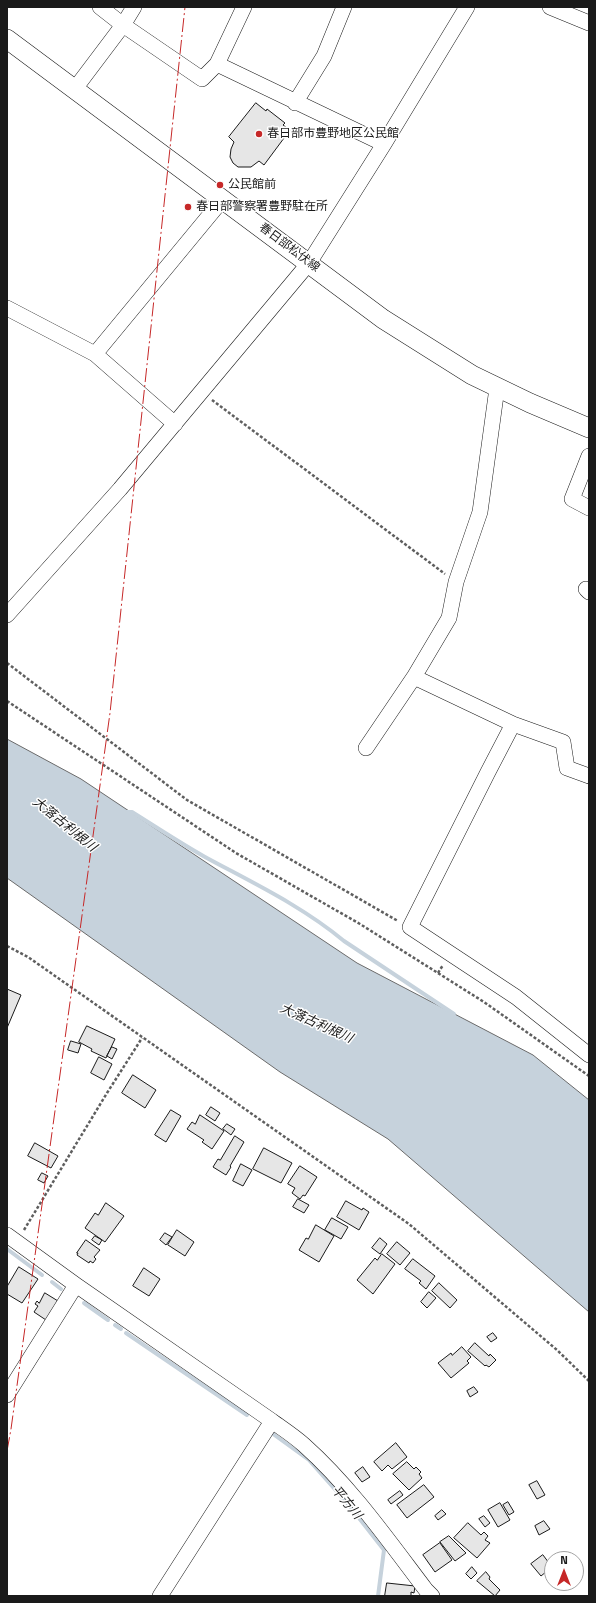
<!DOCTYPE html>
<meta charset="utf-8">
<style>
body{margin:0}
#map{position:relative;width:596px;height:1603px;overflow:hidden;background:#fff;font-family:"Titillium Web",sans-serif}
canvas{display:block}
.frame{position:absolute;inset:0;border:8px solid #1a1a1a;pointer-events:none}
.north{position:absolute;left:544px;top:1551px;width:40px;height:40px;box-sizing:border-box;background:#fff;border:1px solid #a3a3a3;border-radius:50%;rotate:0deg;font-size:11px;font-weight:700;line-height:16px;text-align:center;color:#1a1a1a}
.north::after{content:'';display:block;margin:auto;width:14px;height:18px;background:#c62828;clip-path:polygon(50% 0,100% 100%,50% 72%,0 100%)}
</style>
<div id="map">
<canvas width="596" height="1603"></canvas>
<div class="frame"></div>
<div class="north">N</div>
</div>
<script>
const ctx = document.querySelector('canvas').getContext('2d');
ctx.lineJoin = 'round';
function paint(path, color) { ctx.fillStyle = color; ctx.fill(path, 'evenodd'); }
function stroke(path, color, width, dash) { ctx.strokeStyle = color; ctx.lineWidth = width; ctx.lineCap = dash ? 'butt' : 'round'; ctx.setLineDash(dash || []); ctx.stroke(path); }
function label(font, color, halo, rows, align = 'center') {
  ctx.font = font + ' "Titillium Web","Noto Sans JP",sans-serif'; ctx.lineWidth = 3; ctx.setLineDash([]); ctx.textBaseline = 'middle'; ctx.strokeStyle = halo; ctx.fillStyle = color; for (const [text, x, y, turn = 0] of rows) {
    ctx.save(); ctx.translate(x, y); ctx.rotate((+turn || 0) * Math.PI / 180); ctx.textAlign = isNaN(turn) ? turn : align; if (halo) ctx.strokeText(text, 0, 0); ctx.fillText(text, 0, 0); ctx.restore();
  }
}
const water = new Path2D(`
 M7,739L81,779L357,963L533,1055L589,1100V1312L388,1139L280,1072L7,878Z`);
paint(water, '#c6d2dc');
stroke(water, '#6a6a6a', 1);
stroke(new Path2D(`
 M127,812H132C156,827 180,843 205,857C253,883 302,906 344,941L454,1014
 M7,1249L42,1275
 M52,1282L61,1289
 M84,1303L108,1320
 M115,1325L121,1329
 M126,1333L247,1415
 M269,1431L309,1460L348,1504L384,1550L378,1596`), '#c6d2dc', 4);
const building = new Path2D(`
 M256,103L266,111L267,109L285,123L283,125L290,130L264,165L259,161L251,167H238L233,163L230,157L231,149L234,142L229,137Z
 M7,989L21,995L7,1028Z
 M87,1026L115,1039L106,1058L91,1051L92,1049L79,1042Z
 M71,1041L81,1044L78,1053L68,1050Z
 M112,1047L117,1049L112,1059L107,1056Z
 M99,1057L112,1064L104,1080L91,1073Z
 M133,1075L156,1090L145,1108L122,1093Z
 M211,1107L220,1113L215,1121L206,1115Z
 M171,1110L181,1116L166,1142L155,1135Z
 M200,1115L224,1131L212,1149L202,1142L204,1140L187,1129L192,1122L195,1124Z
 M227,1124L235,1129L231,1135L223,1129Z
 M235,1136L244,1142L230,1166L231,1167L226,1175L213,1167L218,1159L220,1160Z
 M35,1143L58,1156L51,1168L28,1156Z
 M264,1148L292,1163L281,1183L253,1169Z
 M241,1164L252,1170L243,1186L233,1181Z
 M300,1166L317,1177L305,1196L303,1195L300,1199L292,1193L295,1188L288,1184Z
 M42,1173L48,1176L44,1183L38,1180Z
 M298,1199L309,1205L304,1213L293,1207Z
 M346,1201L362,1210L363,1208L369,1212L359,1230L337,1217Z
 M106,1203L124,1216L105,1242L85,1228L95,1213L98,1215Z
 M332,1218L348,1227L341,1239L325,1230Z
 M316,1225L334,1236L319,1262L299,1250L306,1238L308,1239Z
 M177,1230L194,1242L185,1256L168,1245Z
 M165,1233L172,1237L166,1245L160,1240Z
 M95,1236L102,1240L99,1245L92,1240Z
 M380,1238L387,1244L380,1254L372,1248Z
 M86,1240L100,1250L94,1257L96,1259L93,1263L90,1261L89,1263L77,1255L78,1253H77Z
 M397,1242L410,1253L400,1265L387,1254Z
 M382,1254L395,1264L373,1294L357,1280L375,1258L377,1260Z
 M413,1259L435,1276L426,1289L419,1283L421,1281L405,1269Z
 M19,1267L38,1279L22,1303L7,1294V1287Z
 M144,1268L160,1279L149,1296L133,1286Z
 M439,1283L457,1300L450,1308L432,1291Z
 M429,1292L436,1298L427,1308L421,1302Z
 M45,1293L58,1301L46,1320L34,1312L38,1306L35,1304L37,1301L39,1303Z
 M493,1333L497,1338L491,1342L487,1337Z
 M475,1343L489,1356L490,1354L496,1360L489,1367L486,1365L485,1366L468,1351Z
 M462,1347L471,1357L467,1361L469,1363L451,1378L438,1363L451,1353L452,1355Z
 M474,1387L478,1392L470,1397L467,1391Z
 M396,1443L407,1457L392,1469L388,1465L382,1471L374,1462Z
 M407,1462L414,1469L416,1467L421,1472L419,1474L422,1478L409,1490L393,1474Z
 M363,1467L370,1477L362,1482L355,1473Z
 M537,1481L545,1495L537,1499L529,1485Z
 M424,1485L434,1497L407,1518L397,1505Z
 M400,1491L403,1495L391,1504L388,1500Z
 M508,1502L514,1512L509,1515L503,1505Z
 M500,1503L510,1520L498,1527L488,1510Z
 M442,1510L446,1514L438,1520L435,1516Z
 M484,1516L490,1523L485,1527L479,1519Z
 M544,1521L550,1529L539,1535L535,1526Z
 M468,1523L481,1535L484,1532L488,1536L485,1540L490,1543L477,1558L454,1538Z
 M449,1536L466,1553L455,1561L440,1542Z
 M440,1543L452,1560L435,1572L423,1555Z
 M543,1555L552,1567L541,1576L531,1564Z
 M472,1567L477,1573L471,1579L466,1574Z
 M486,1572L490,1577L489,1579L500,1590L495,1596L477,1581Z
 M387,1583L415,1586L414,1593L411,1592V1596H385Z`);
paint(building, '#e6e6e6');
stroke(building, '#1a1a1a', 1);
const minor = new Path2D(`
 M100,7L123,25L202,79L217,64L244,7
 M550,7L589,23
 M217,64L384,144
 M74,90L123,25L134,7
 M295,103L324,56L344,7
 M7,308L95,354L175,424
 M95,354L223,199
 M497,388L480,512L456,582L449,618L414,677L513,724
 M589,456L572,499L589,508
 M586,589L589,592
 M7,615L120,489L309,263L384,144L467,7
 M366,748L414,677
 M589,776L567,768L563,742L513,724L488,772L410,927L516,997L589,1055
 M7,1235L76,1285L272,1421C283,1429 294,1436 304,1445C351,1487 388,1540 426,1590L432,1596
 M7,1395L76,1285
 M160,1596L272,1421`);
const major = new Path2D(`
 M7,39L383,319L472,375L530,403L589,428`);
stroke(minor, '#1a1a1a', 16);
stroke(major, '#1a1a1a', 20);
stroke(new Path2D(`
 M212,400L445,574
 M7,663L187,800L398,921
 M7,701L236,853L360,924L484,1002L589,1076
 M7,946L28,957L409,1224L557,1350L589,1381
 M438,973L443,965
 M24,1230L107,1093L142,1038`), '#5f5f5f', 2.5, [3, 2]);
stroke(minor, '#fff', 15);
stroke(major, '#fff', 19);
stroke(new Path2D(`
 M7,1451L11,1429L110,713L185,7`), '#c62828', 1, [14, 3, 2, 3]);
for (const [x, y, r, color] of [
 [259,134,4,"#c62828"],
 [220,185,4,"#c62828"],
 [188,207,4,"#c62828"]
]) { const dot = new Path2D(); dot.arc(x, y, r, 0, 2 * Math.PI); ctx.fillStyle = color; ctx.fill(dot); stroke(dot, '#fff', 1.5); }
label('12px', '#1a1a1a', '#fff', [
 ["春日部市豊野地区公民館",267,134],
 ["公民館前",228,185],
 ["春日部警察署豊野駐在所",196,207]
], 'left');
label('12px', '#1a1a1a', '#fff', [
 ["春日部松伏線",289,248,37]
]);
label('italic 13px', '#1a1a1a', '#fff', [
 ["大落古利根川",64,825,39],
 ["大落古利根川",316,1024,24],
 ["平方川",346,1503,50]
]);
</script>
